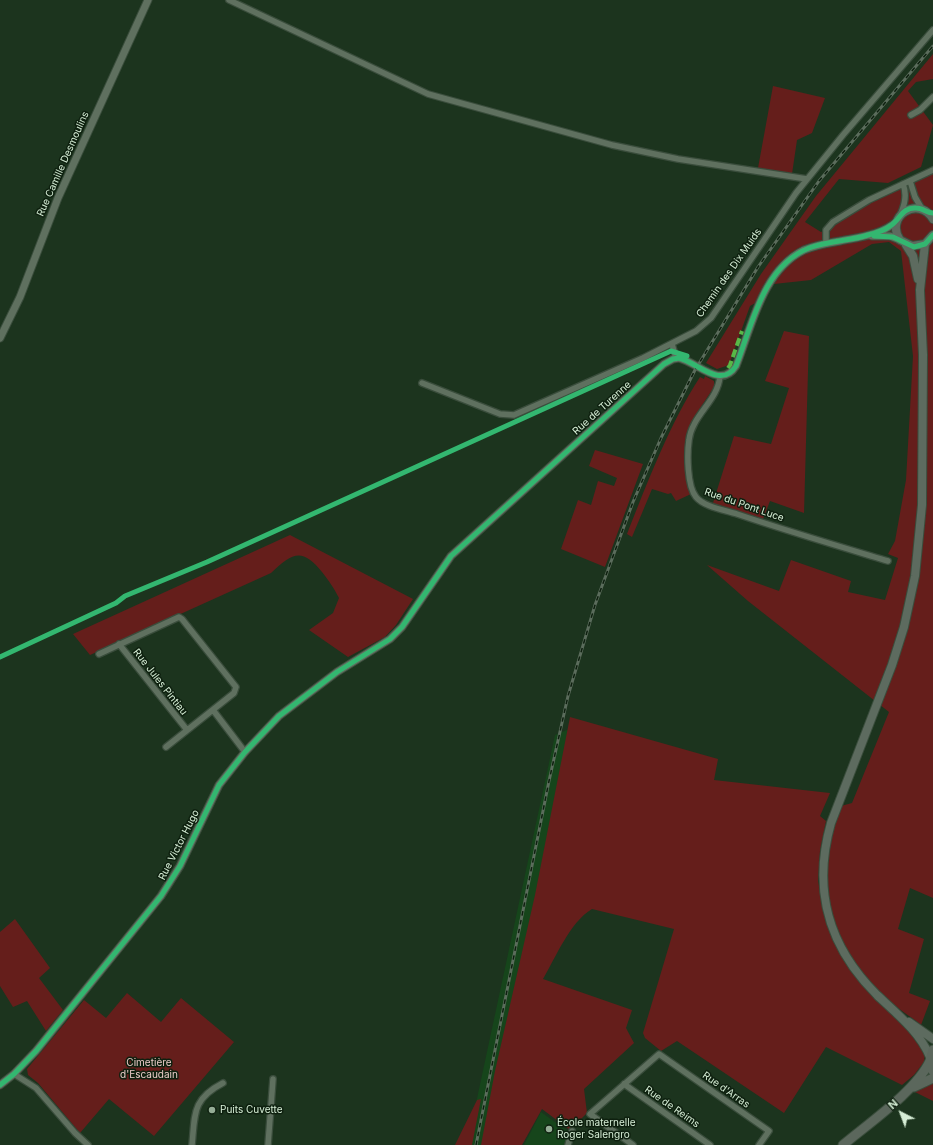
<!DOCTYPE html>
<meta charset="utf-8">
<style>
body{margin:0}
#map{position:relative;width:933px;height:1145px;overflow:hidden;background:#1c341e;font-family:Inter,sans-serif}
canvas{display:block}
.north{position:absolute;left:881px;top:1093px;width:40px;height:40px;-webkit-text-stroke:3px #0e200f;paint-order:stroke;rotate:318deg;font-size:11px;font-weight:700;line-height:16px;text-align:center;color:#d6eed6}
.north::after{content:'';display:block;margin:auto;width:14px;height:18px;background:#d6eed6;clip-path:polygon(50% 0,100% 100%,50% 72%,0 100%)}
</style>
<div id="map">
<canvas width="933" height="1145"></canvas>
<div class="north">N</div>
</div>
<script>
const ctx = document.querySelector('canvas').getContext('2d');
ctx.lineJoin = 'round';
function paint(path, color) { ctx.fillStyle = color; ctx.fill(path, 'evenodd'); }
function stroke(path, color, width, dash) { ctx.strokeStyle = color; ctx.lineWidth = width; ctx.lineCap = dash ? 'butt' : 'round'; ctx.setLineDash(dash || []); ctx.stroke(path); }
function label(font, color, halo, rows, align = 'center') {
  ctx.font = font + ' Inter,sans-serif'; ctx.lineWidth = 3; ctx.setLineDash([]); ctx.textBaseline = 'middle'; ctx.strokeStyle = halo; ctx.fillStyle = color; for (const [text, x, y, turn = 0] of rows) {
    ctx.save(); ctx.translate(x, y); ctx.rotate((+turn || 0) * Math.PI / 180); ctx.textAlign = isNaN(turn) ? turn : align; if (halo) ctx.strokeText(text, 0, 0); ctx.fillText(text, 0, 0); ctx.restore();
  }
}
paint(new Path2D(`
 M569,729L487,1145H467L555,735Z
 M541,1112L569,1132L564,1145H524Z`), '#16451b');
paint(new Path2D(`
 M933,54V79L916,82L908,91L933,125L921,167L888,183L839,179L805,222L821,232L872,202L933,173V898L910,888L898,929L924,939L909,993L930,1001L921,1025C909,1015 895,1007 884,997C845,960 819,908 828,853C830,837 837,821 841,806L852,803L889,712L748,601L707,565L779,591L791,560L851,581L848,592L885,600L898,558L888,554L895,541L906,480L913,356L901,251L889,242L872,244L811,280L774,284L767,281L757,302L750,306L729,365L717,369L706,363L761,274L816,196Z
 M773,86L825,98L812,133L797,140L792,174L758,168Z
 M784,331L809,336L804,513L770,501L763,519L713,503L734,436L771,444L789,388L765,381Z
 M705,376L714,381V387L695,416L689,432L691,494L676,501L671,493L668,494L652,489L632,537L627,534C648,481 669,425 700,377L704,379Z
 M595,450L643,464L605,567L561,549L578,500L591,505L598,481L614,486L617,478L589,466Z
 M290,535L413,599L396,625L385,637L348,657L309,630L333,613L339,598C334,588 329,581 322,572C302,547 292,553 271,573L90,655L73,634Z
 M570,717L718,759L714,780L830,793L820,816L826,821L820,851L818,881L824,911L843,959L904,1025L925,1054L924,1062L914,1075L902,1085L826,1047L784,1113L677,1041L661,1051L645,1038L643,1033L674,929L592,909C570,922 556,957 543,979L632,1010L626,1028L634,1043L584,1089L587,1113L570,1130L542,1109L522,1145H481L495,1071L535,895Z
 M15,919L50,968L39,978L63,1010L46,1031L27,1001L13,1007L0,986V932Z
 M127,993L161,1022L181,998L234,1042L154,1136L109,1099L80,1133L38,1083L28,1075L27,1069L84,1000L106,1018Z
 M933,1080V1101L913,1091Z
 M481,1099L472,1145H455L477,1100Z`), '#651e1b');
const minor = new Path2D(`
 M229,0L428,94L612,145L678,159L807,179
 M911,115L920,110L933,97
 M910,181L915,197L922,209
 M901,213C905,204 907,194 903,184
 M826,244V230L833,222L869,200L933,170
 M672,344L676,358
 M720,376C718,401 692,415 689,440C687,454 687,486 696,497C704,507 725,510 737,514C787,531 838,546 888,561
 M422,383L500,414L514,415L643,358L696,331L711,318L796,193L843,135L933,30
 M119,644L187,730
 M99,654L179,617L182,619L236,687L234,693L166,747
 M213,710L245,752
 M14,1074L36,1088L75,1133L88,1145
 M624,1084L710,1145
 M192,1145C195,1114 192,1099 223,1083
 M268,1145L273,1079
 M568,1145L572,1131
 M633,1145L590,1114L659,1054L769,1131L759,1145`);
const tertiary = new Path2D(`
 M872,236H890L900,240
 M0,338L20,297L58,198L148,0
 M0,1085L14,1074L36,1051L161,896L180,866L219,785L245,752L279,716L337,672L390,639L402,627L451,556L664,364L673,359L679,358C697,362 721,390 736,366C752,326 762,271 804,250C816,245 828,243 840,241C859,237 882,235 897,221`);
const secondary = new Path2D(`
 M933,219C919,195 884,216 900,240L912,246L925,244L933,235
 M925,244L920,290L923,355L922,505L915,576L904,627L892,665L831,823C812,890 828,946 877,995C896,1013 920,1032 930,1057
 M906,245L913,256L918,279
 M909,1022L933,1039`);
const primary = new Path2D(`
 M933,1050L930,1061L933,1071
 M914,1087L933,1078
 M843,1145C869,1123 916,1091 930,1061`);
stroke(minor, '#3a4d3c', 8);
stroke(tertiary, '#3a4d3c', 9);
stroke(secondary, '#3a4d3c', 10);
stroke(primary, '#3a4d3c', 11);
stroke(minor, '#5f705f', 5.5);
stroke(tertiary, '#5f705f', 7);
stroke(secondary, '#5d6b5f', 8);
stroke(primary, '#5b675c', 9);
const rail = new Path2D(`
 M476,1145L549,781L568,696L595,605L633,502L661,438L695,370L758,267L819,181L933,46`);
stroke(rail, '#5b6c5c', 3);
stroke(rail, '#0e200f', 1.5, [4.5]);
stroke(new Path2D(`
 M728,368L730,365L742,331`), '#58b947', 4, [8, 4]);
stroke(new Path2D(`
 M874,236L893,237L914,247L925,244L933,235
 M0,657L116,603L125,596L207,562L671,351L687,356
 M0,1085L14,1074L36,1051L161,896L180,866L219,785L245,752L279,716L337,672L390,639L402,627L451,556L664,364L673,359L679,358C697,362 721,390 736,366C752,325 763,266 809,248C828,241 849,241 868,235C876,233 884,231 890,226C900,220 902,207 916,208C923,208 927,213 933,213`), '#33b770', 5);
for (const [x, y, r, color] of [
 [212,1110,4,"#95ad96"],
 [549,1129,4,"#95ad96"]
]) { const dot = new Path2D(); dot.arc(x, y, r, 0, 2 * Math.PI); ctx.fillStyle = color; ctx.fill(dot); stroke(dot, '#0e200f', 1.5); }
label('10px', '#d6eed6', '#0e200f', [
 ["Rue Camille Desmoulins",63,164,-66],
 ["Chemin des Dix Muids",729,273,-55],
 ["Rue de Turenne",602,408,-42],
 ["Rue du Pont Luce",744,505,19],
 ["Rue Jules Pintiau",160,682,52],
 ["Rue Victor Hugo",179,845,-63],
 ["Rue d'Arras",726,1090,35],
 ["Rue de Reims",672,1107,35]
]);
label('10px', '#ebcbc8', '#0e200f', [
 ["Cimetière",149,1063],
 ["d'Escaudain",149,1075]
]);
label('10px', '#d6eed6', '#0e200f', [
 ["Puits Cuvette",220,1110],
 ["École maternelle",557,1123],
 ["Roger Salengro",557,1135]
], 'left');
</script>
